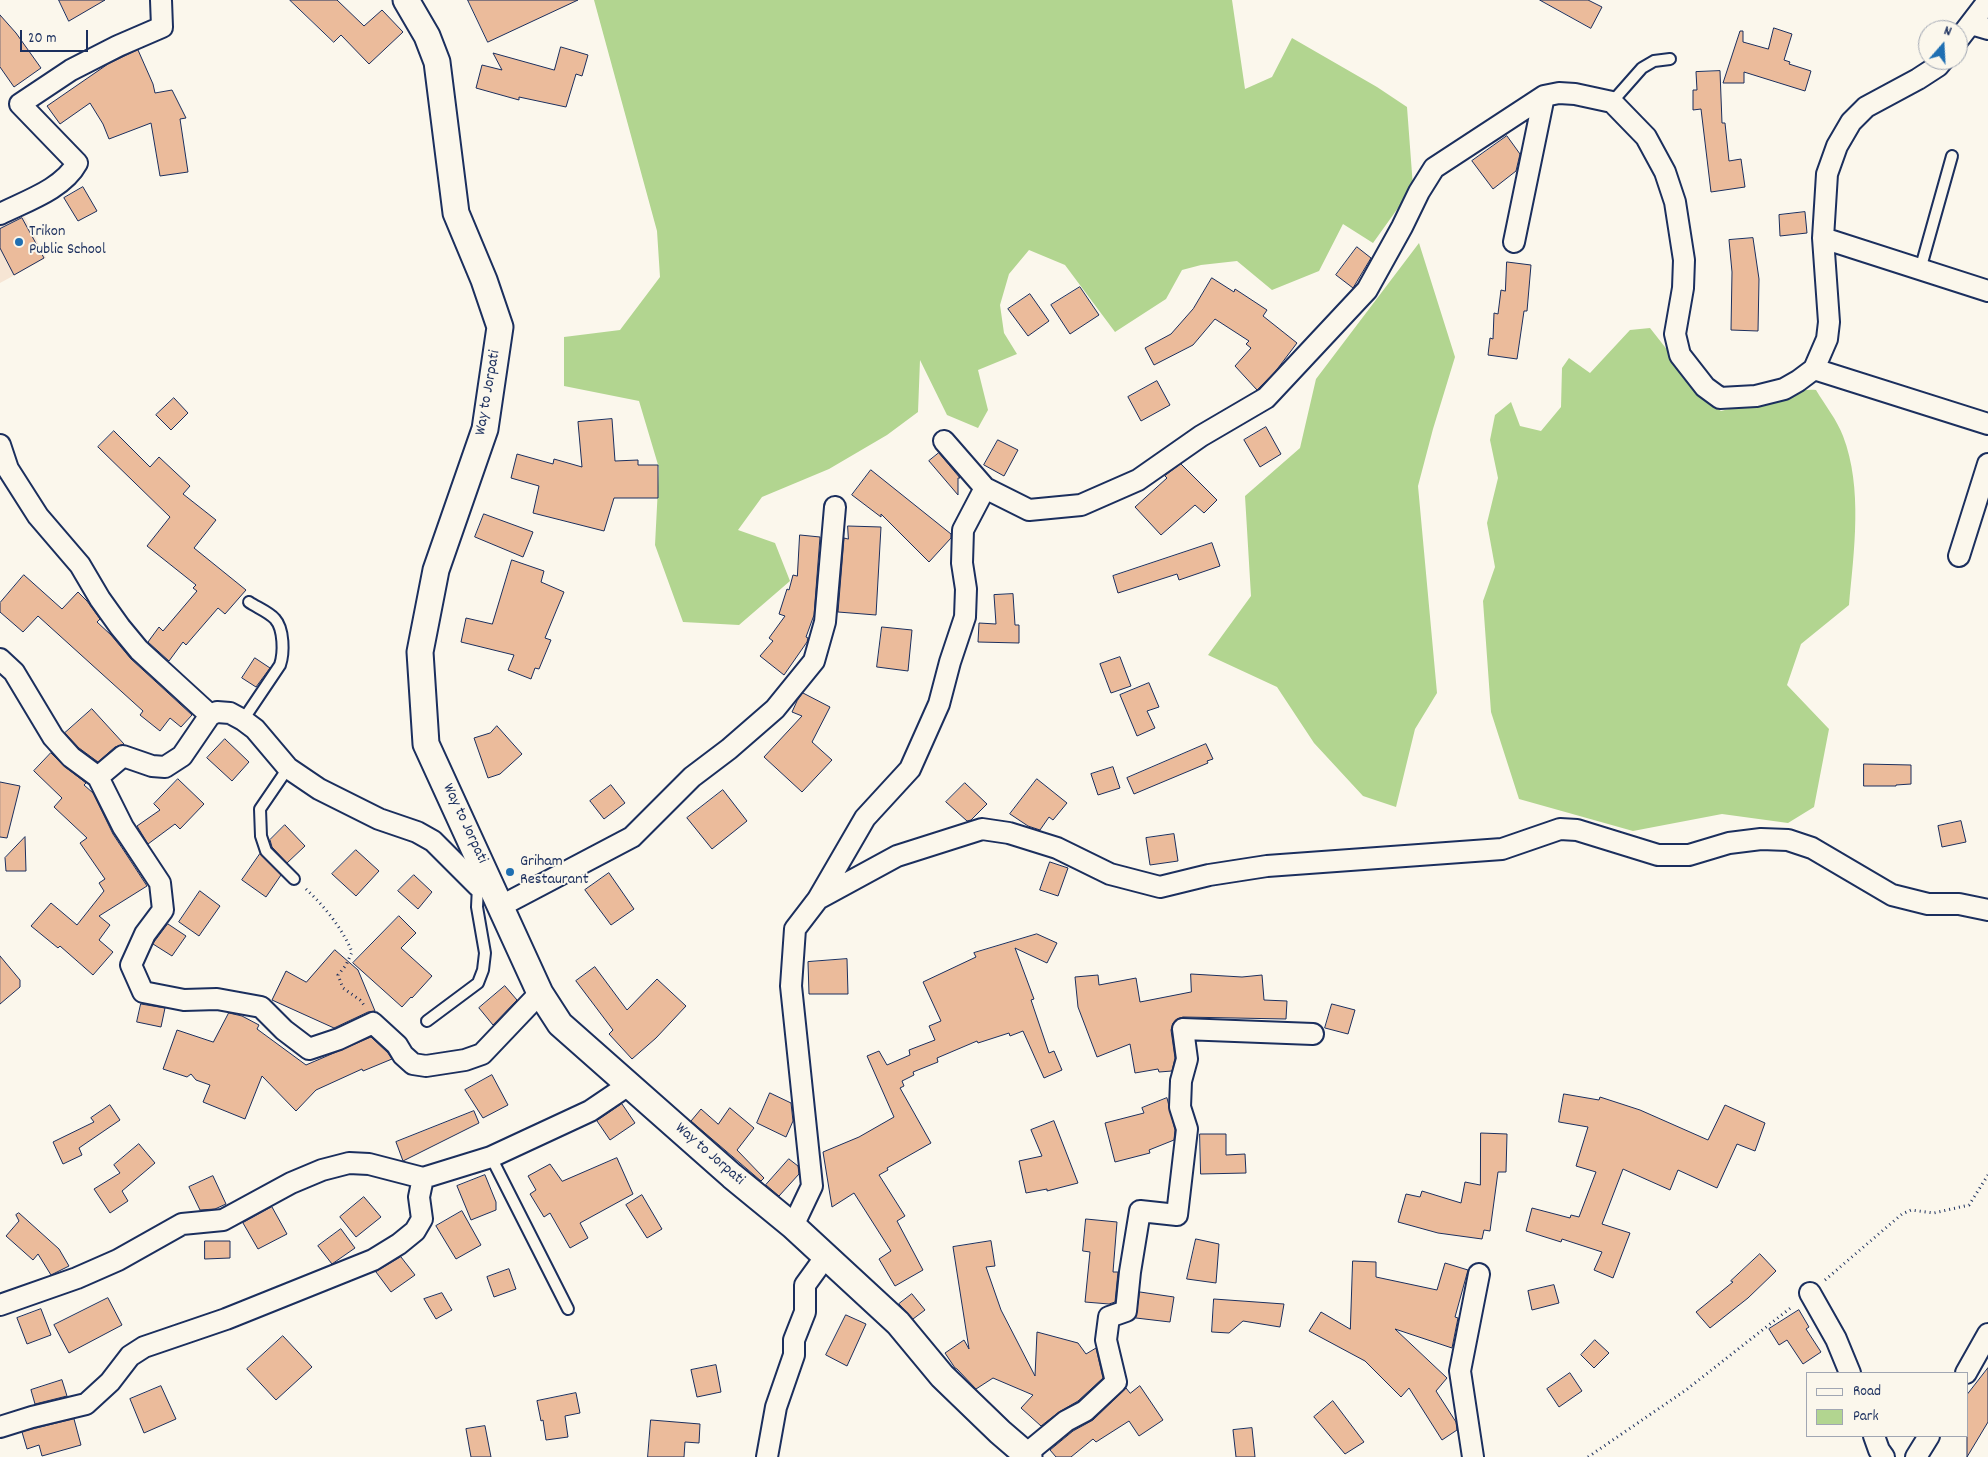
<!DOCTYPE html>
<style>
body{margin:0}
#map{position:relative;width:1988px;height:1457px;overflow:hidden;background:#fbf7ec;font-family:Dekko,sans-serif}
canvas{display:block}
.legend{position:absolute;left:1806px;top:1372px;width:162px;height:65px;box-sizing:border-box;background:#fbf7ec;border:1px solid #a1a7b3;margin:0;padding:6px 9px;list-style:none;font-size:15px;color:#1b2f5e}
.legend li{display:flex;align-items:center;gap:10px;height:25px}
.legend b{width:25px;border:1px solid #a1a7b3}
.north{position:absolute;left:1918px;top:20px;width:50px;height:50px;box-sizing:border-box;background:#fbf7ec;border:1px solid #a1a7b3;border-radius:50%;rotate:19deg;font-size:14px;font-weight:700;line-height:20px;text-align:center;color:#1b2f5e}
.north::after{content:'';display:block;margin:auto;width:18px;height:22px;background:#1f6fb2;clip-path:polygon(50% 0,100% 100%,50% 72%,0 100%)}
.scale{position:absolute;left:20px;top:30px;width:68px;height:22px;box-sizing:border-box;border:2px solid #1b2f5e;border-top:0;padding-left:6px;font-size:15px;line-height:18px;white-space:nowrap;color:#1b2f5e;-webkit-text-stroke:4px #fbf7ec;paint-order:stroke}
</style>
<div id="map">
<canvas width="1988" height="1457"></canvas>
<ul class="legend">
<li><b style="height:6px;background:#fbf7ec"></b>Road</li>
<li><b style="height:14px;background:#b2d590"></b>Park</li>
</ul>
<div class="north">N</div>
<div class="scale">20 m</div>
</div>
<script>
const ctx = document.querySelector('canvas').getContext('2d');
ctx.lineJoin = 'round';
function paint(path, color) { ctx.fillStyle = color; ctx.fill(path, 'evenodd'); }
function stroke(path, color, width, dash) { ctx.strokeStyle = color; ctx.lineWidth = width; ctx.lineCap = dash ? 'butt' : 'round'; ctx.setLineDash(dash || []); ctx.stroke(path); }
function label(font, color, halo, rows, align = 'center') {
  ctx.font = font + ' Dekko,sans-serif'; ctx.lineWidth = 4; ctx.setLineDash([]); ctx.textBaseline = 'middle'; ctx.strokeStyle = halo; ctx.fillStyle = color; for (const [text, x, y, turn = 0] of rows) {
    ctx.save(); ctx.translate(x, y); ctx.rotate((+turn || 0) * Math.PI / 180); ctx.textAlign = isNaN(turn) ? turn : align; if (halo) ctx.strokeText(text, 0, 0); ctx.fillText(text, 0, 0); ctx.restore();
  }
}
paint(new Path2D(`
 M24,216L46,258L0,283V226Z`), '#f6e5d4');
paint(new Path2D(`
 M594,0H1232L1245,89L1272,77L1292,38L1377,87L1407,107L1413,187L1373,243L1343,224L1319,271L1272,290L1237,261L1201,265L1182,270L1166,299L1115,332L1065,265L1029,250L1009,274L1000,305L1004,333L1017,354L978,370L988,410L978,428L947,415L920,360L918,412L887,435L829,469L762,497L738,530L775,543L790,581L739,625L683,622L655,545L659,468L639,401L564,386V337L620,330L660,277L657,231Z
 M1419,243L1455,357L1433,429L1418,486L1437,693L1415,729L1396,807L1363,796L1314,743L1277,687L1208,655L1251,596L1245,496L1300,448L1316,379Z
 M1650,328L1709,403L1721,411C1749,405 1789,388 1816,390C1825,405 1837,420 1843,436C1863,488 1854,551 1849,605L1801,644L1787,685L1829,729L1814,807L1788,823L1722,814L1633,831L1519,799L1491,712L1483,601L1495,567L1487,523L1498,478L1490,440L1495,415L1511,402L1520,426L1541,431L1561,407L1562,368L1569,358L1590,373L1630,330Z`), '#b2d590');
const building = new Path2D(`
 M59,0H105L69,21Z
 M290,0H337L364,26L382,10L403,32L369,64L341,35L334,42Z
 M468,0H578L488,42Z
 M1540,0H1588L1602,7L1591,28Z
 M0,15L16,33L41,68L14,87L0,67Z
 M1774,28L1792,34L1784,60L1790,62L1789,64L1811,71L1805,91L1744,72V83H1723L1740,31H1743V42L1768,49Z
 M561,47L588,55L582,76L576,74L566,107L519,97V100L476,88L482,65L502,70L493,53L554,70Z
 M138,50L153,84L155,93L172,90L186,118L180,119L188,172L160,176L151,123L109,139L103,124L90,103L60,124L47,106L108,64Z
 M1720,71L1722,123H1725L1729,161L1741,159L1745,187L1711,192L1701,109L1693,110V90H1697L1696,72Z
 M1507,136L1520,154L1516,171L1493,189L1472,161Z
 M83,187L97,211L78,221L64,198Z
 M1805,212L1807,233L1780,236L1779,215Z
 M22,218L44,258L14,275L0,248V229Z
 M1753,238L1759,279L1758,331L1731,330L1732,272L1729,240Z
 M1357,247L1371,258L1353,288L1336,275Z
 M1507,262L1531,265L1527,311H1524L1517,359L1488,355L1490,338L1493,339L1494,313L1498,314L1501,290L1505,291Z
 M1212,278L1234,292L1235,289L1267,310L1263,316L1297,343L1275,372L1257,390L1235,366L1251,348L1246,344L1249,341L1215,319L1193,345L1154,365L1145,348L1171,334L1193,309Z
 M1080,287L1099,315L1070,334L1051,305Z
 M1030,294L1049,321L1028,336L1008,309Z
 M1157,381L1170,405L1141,421L1128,397Z
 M174,398L188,413L171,430L156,415Z
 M612,419L615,461L638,460V465H658V498H614L604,531L533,513L539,486L511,478L517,454L553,464L554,459L582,467L578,422Z
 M1266,427L1281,454L1260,467L1244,440Z
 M114,431L150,467L159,457L190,486L183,494L216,520L194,548L246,590L225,614L218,608L186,645L183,642L169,661L148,642L159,627L163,631L197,591L193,588L196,585L147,546L170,517L98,447Z
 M998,440L1018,450L1004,476L984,465Z
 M939,453L960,478H958V495L929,461Z
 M1181,464L1217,500L1204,513L1195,505L1161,535L1135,507L1167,478L1165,476Z
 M871,470L951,534V538L929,562L881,514V517L852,495Z
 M484,514L533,532L523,557L475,537Z
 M848,526L881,527L876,615L838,612L844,538L848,539Z
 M800,535L820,537L814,615L806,637L808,638L807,642L784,675L760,656L773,641L769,638L785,616L779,614L787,589L789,590L793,575L797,576Z
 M1212,543L1220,566L1179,580L1177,574L1118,593L1113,576Z
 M512,560L544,571L541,582L564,592L545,638L551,640L539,669L535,668L531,679L508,670L514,655L461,642L466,618L492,624Z
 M24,575L62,609L78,592L87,601L100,619L97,622L111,635L131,659L192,715L181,727L170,718L160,731L140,715L143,711L38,616L23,632L0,612V603Z
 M1013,594L1015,625H1019V643L978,642L979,623L996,624L994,595Z
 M882,627L912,630L908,671L877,667Z
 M1120,657L1131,686L1111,693L1100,664Z
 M255,658L270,668L256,687L242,678Z
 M1149,683L1159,707L1147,711L1155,728L1137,736L1120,695Z
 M803,693L830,707L812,742L832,760L802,792L764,757L802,716L792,712L797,701Z
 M92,709L124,744L115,747L98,762L79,748L65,733Z
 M497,726L522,754L500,774L488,778L474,738L490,733Z
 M225,739L249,762L232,781L207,758Z
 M1206,744L1213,759L1207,761L1208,763L1134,794L1127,778Z
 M51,753L64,766L86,783L84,785L93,793L113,834L147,886L99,916L110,925L99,940L113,952L93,975L60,946L58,948L31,926L51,903L77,925L104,891L99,883L105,879L80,843L87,838L54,807L62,798L34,771Z
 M1864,764L1911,765V784L1896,785V786H1864Z
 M1113,767L1120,788L1098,795L1091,774Z
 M178,779L204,804L180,829L175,824L148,844L137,826L160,810L154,804Z
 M1037,779L1067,803L1053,820L1049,817L1040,830L1028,826L1010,814Z
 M0,782L20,786L7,838L0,837Z
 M965,783L987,804L971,820L967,821L946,802Z
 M611,785L625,803L604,819L590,801Z
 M723,790L747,821L712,849L687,818Z
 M1961,821L1966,842L1942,847L1938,826Z
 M285,825L305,846L287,863L272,847L270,840Z
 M1174,834L1178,861L1150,865L1146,838Z
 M25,837L26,871H6L5,858Z
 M356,850L379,871L356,896L332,874Z
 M260,854L281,875L266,897L242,880Z
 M1050,862L1068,868L1058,896L1040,890Z
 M609,873L634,909L611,925L585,890Z
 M414,875L432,892L418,909L398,891Z
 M200,891L220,906L199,936L179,922Z
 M399,916L416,933L401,948L432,976L412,998L411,997L402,1007L353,963Z
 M168,924L186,936L172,956L153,944Z
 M1037,934L1057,943L1047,963L1015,948L1034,999L1031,1000L1049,1053L1054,1051L1062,1070L1044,1078L1023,1031L1010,1036L1009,1033L978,1043L977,1041L937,1058L938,1062L913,1072L914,1075L902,1081L904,1086L900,1088L931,1143L887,1168L888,1170L879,1175L905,1216L897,1221L923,1270L895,1286L879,1259L891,1251L854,1193L832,1207L823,1152L859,1137L894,1117L867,1056L879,1051L887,1065L910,1055L909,1050L935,1040L929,1026L941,1021L923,982L976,957L974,953Z
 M335,950L358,970L375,1011L368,1012L334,1028L272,1000L286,971L306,982Z
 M0,956L20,980V987L0,1004Z
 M847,959L848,994H809L808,962Z
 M595,967L627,1010L657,979L686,1006L656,1038L632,1059L609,1034L613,1030L576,981Z
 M1191,974L1242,977L1262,975L1264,1000L1287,1001L1286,1019L1183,1017L1177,1019L1173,1023L1171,1030L1175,1058L1172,1071L1159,1072L1158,1069L1135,1073L1130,1044L1097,1057L1078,1007L1075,977L1098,975L1099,985L1136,978L1140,1002L1191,992Z
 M505,986L517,1000L493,1025L479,1008Z
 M141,1004L165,1008L161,1027L137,1022Z
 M1332,1004L1355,1010L1348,1034L1325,1028Z
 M229,1013L242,1016L259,1025L257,1029L306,1065L371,1037L388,1053L392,1059L363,1071L362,1069L316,1090L296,1111L262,1076L245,1119L203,1102L210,1085L196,1080L191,1074L187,1077L163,1069L177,1030L213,1042Z
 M492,1075L508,1105L483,1118L465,1090Z
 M770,1093L791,1103L793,1121L786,1137L757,1123Z
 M1564,1094L1599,1100L1600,1097L1640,1110L1708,1140L1725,1105L1765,1123L1755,1151L1737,1144L1717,1188L1678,1170L1670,1190L1623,1169L1602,1224L1630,1233L1613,1278L1594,1270L1602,1252L1562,1239L1561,1242L1526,1231L1532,1208L1570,1218L1571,1215L1579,1217L1596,1172L1576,1166L1588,1127L1559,1122Z
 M1167,1098L1175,1130L1174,1140L1149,1150L1150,1153L1115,1162L1105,1123L1144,1113L1142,1108Z
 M622,1104L635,1123L610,1140L597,1121Z
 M110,1105L120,1120L79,1148L82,1155L63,1164L53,1142L94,1122L91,1118Z
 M730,1108L754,1128L737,1150L764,1178L761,1181L691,1121L701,1109L718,1124Z
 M474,1111L479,1123L403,1161L396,1142Z
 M1054,1121L1078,1183L1047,1191V1189L1026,1193L1019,1161L1042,1156L1031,1130Z
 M1481,1133L1507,1134L1506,1172H1498L1490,1231L1484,1230L1482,1239L1438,1233L1398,1222L1406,1194L1420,1197L1422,1191L1461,1203L1465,1182L1480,1185Z
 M1200,1134H1226V1155L1245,1154L1246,1173L1201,1174Z
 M139,1144L155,1163L122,1191L128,1201L110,1213L94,1189L120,1173L114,1165Z
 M617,1158L633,1194L580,1223L588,1238L570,1248L550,1213L544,1217L530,1194L536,1190L528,1176L550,1164L562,1181Z
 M789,1159L798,1166L799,1174L779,1196L766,1185Z
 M485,1175L496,1202V1210L471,1220L457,1186Z
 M213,1176L226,1204L215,1209L200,1210L189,1187Z
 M642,1195L662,1229L647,1238L626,1205Z
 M364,1197L381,1217L356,1237L340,1217Z
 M272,1207L287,1234L258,1249L243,1223Z
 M462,1211L481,1245L456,1259L436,1226Z
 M19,1213L59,1249L69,1266L51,1275L38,1254L33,1260L6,1236L19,1221L16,1215Z
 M1086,1219L1117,1222L1113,1272H1118L1115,1302L1109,1304L1085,1302L1090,1252L1083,1251Z
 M341,1229L355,1248L332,1264L318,1246Z
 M1196,1239L1219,1244L1216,1283L1187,1279Z
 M205,1241H230V1258L205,1259Z
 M991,1241L995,1266L986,1267L1001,1310L1035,1376L1037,1332L1078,1343L1086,1354L1096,1348L1103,1378L1078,1401L1059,1412L1041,1426L1021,1408L1033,1395L993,1378L976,1389L957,1369L955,1368L945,1353L964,1340L969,1349L953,1247Z
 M1760,1254L1776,1271L1748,1298L1710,1328L1696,1312L1733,1282L1731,1281Z
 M401,1257L415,1275L391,1292L376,1272Z
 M1353,1261L1376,1262V1277L1437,1290L1445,1263L1468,1270L1455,1317L1458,1318L1452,1348L1395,1329L1447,1378L1436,1391L1456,1422L1457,1430L1442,1440L1409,1388L1401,1397L1365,1361L1309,1331L1321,1312L1350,1329Z
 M509,1269L516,1289L494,1297L487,1277Z
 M1554,1285L1559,1303L1532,1310L1528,1291Z
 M1140,1292L1174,1297L1170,1322L1136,1318Z
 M442,1293L452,1310L436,1319L424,1299Z
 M912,1294L925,1310L913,1319L899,1304Z
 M108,1298L122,1325L69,1353L54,1325Z
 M1214,1299L1284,1304L1280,1327L1243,1321L1229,1333L1212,1332Z
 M41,1309L51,1335L27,1344L17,1318Z
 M1799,1310L1809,1327L1806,1329L1821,1352L1803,1364L1787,1340L1779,1345L1769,1329Z
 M846,1315L866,1324L847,1366L826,1355Z
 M283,1336L312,1367L276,1400L247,1369Z
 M1595,1340L1609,1353L1594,1368L1581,1355Z
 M716,1365L721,1392L697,1397L691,1370Z
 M1988,1368V1422L1967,1457V1395Z
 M1570,1373L1582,1391L1559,1407L1547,1389Z
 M62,1380L67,1396L35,1404L31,1390Z
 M161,1386L176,1419L144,1433L130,1399Z
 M1140,1386L1163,1420L1139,1436L1129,1421L1096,1442L1093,1439L1071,1457H1056L1050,1450L1073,1431L1093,1420L1126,1388L1130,1393Z
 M576,1393L580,1413L565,1416L568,1437L546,1440L543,1420L541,1421L537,1401Z
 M1333,1401L1364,1442L1345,1454L1314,1417Z
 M74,1419L81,1445L42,1456L39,1445L27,1449L22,1432Z
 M651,1420L700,1424L699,1443L685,1442L684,1457H648Z
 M485,1426L491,1457H471L466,1429Z
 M1252,1428L1255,1457H1236L1233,1430Z`);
paint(building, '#ebbb9b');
stroke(building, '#1b2f5e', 1);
const service = new Path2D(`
 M1612,102L1642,68L1654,61L1670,59
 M1920,270L1952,156
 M243,720L280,665C284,653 284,629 275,619C269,612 256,607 249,602
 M288,768L260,809L261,836L266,851L294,879
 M427,1021L478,983L483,970L485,953L477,907L478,886
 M491,1157L568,1309`);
const minor = new Path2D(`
 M1971,24L1988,29
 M1958,40L1988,1
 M0,214C26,201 63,189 77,163L20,104L71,70L118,46L162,27L161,0
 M1823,238L1988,291
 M1514,242L1544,96
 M1814,369L1988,424
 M944,441L985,488
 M0,445L8,469L38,516L80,565L100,599L120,627L139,650L210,715
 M1959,556L1988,464
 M0,659L14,672L53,737L71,757L98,777L123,827L160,883L163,910L145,934L131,965L143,992L184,1000L217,999L261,1007L284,1030L309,1049L339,1039L373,1023L397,1045L403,1055L413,1064L426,1066L465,1060L482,1054L540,993
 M98,777L123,756L152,766L165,767L182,756L210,715L217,712L230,713L243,720L255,729L288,768L319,789L379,819L417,832L433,841L478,886L494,889
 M818,899L897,856L982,829L1009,833L1057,848L1110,874L1160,887L1209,875L1267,866L1502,849L1560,829L1577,830L1658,855H1689L1729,843L1761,839L1788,840L1812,848L1892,895L1928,904H1959L1988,910
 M501,906L632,837L692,777L729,749L775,709L814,661L825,622L835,507
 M793,1226L812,1186L791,986L795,929L818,899L865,818L910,769L939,704L950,662L965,617L966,589L962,563L963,530L985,488L1029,510L1081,505L1138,480L1201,436L1266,398L1367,290L1402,227L1419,192L1434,168L1544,96L1559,93L1575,94L1612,102L1646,137L1665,172L1675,202L1684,260L1683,288L1675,334L1680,355L1705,387L1720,398L1756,396L1784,389L1798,381L1814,369L1827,339L1829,322L1823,238L1827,174L1837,146L1851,122L1866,107L1918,79L1938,66L1943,60
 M1810,1293L1836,1339L1850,1373
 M0,1305L77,1278L118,1260L182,1224L223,1220L291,1183L322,1170L349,1163L369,1164L423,1178L491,1157L590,1111L630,1084
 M1966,1373L1988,1334
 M0,1427L32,1417L86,1404L110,1382L130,1356L144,1347L226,1319L373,1260L399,1244L415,1231L422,1219L419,1197L423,1178
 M1874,1436L1879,1450L1884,1457
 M1026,1454L1066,1421L1085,1411L1116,1382L1106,1340L1109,1317L1126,1311L1130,1272L1140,1211L1177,1215L1187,1129L1180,1107L1181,1081L1187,1059L1183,1029L1313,1034
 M767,1457L776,1407L794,1355V1340L805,1312V1285L826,1256
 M1473,1457L1460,1371L1479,1274
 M1916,1457L1929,1436`);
const tertiary = new Path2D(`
 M406,0L427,36L437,62L456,213L484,280L500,327L485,429L436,570L420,652L426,744L540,993L560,1024L732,1176L793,1226L898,1323L942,1376L1000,1432L1029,1457`);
stroke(service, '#1b2f5e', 14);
stroke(minor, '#1b2f5e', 24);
stroke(tertiary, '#1b2f5e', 29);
stroke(new Path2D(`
 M306,889C325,907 342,928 352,952L346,965L338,975L343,988L360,1000L364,1005
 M1825,1280L1902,1214L1911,1210L1934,1213L1969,1205L1988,1175
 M1588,1457L1686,1390L1793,1306`), '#1b2f5e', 3, [1, 4]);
stroke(service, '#fbf7ec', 10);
stroke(minor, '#fbf7ec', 20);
stroke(tertiary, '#fbf7ec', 25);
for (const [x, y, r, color] of [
 [19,242,5,"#1f6fb2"],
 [510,872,5,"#1f6fb2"]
]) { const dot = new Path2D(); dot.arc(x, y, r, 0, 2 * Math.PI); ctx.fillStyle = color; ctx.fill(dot); stroke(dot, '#fbf7ec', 2); }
label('16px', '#1b2f5e', '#fbf7ec', [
 ["Trikon",29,233],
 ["Public School",29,251],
 ["Griham",520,863],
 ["Restaurant",520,881]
], 'left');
label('16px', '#1b2f5e', '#fbf7ec', [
 ["Way to Jorpati",489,393,-80],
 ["Way to Jorpati",464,824,65],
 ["Way to Jorpati",709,1155,41]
]);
</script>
